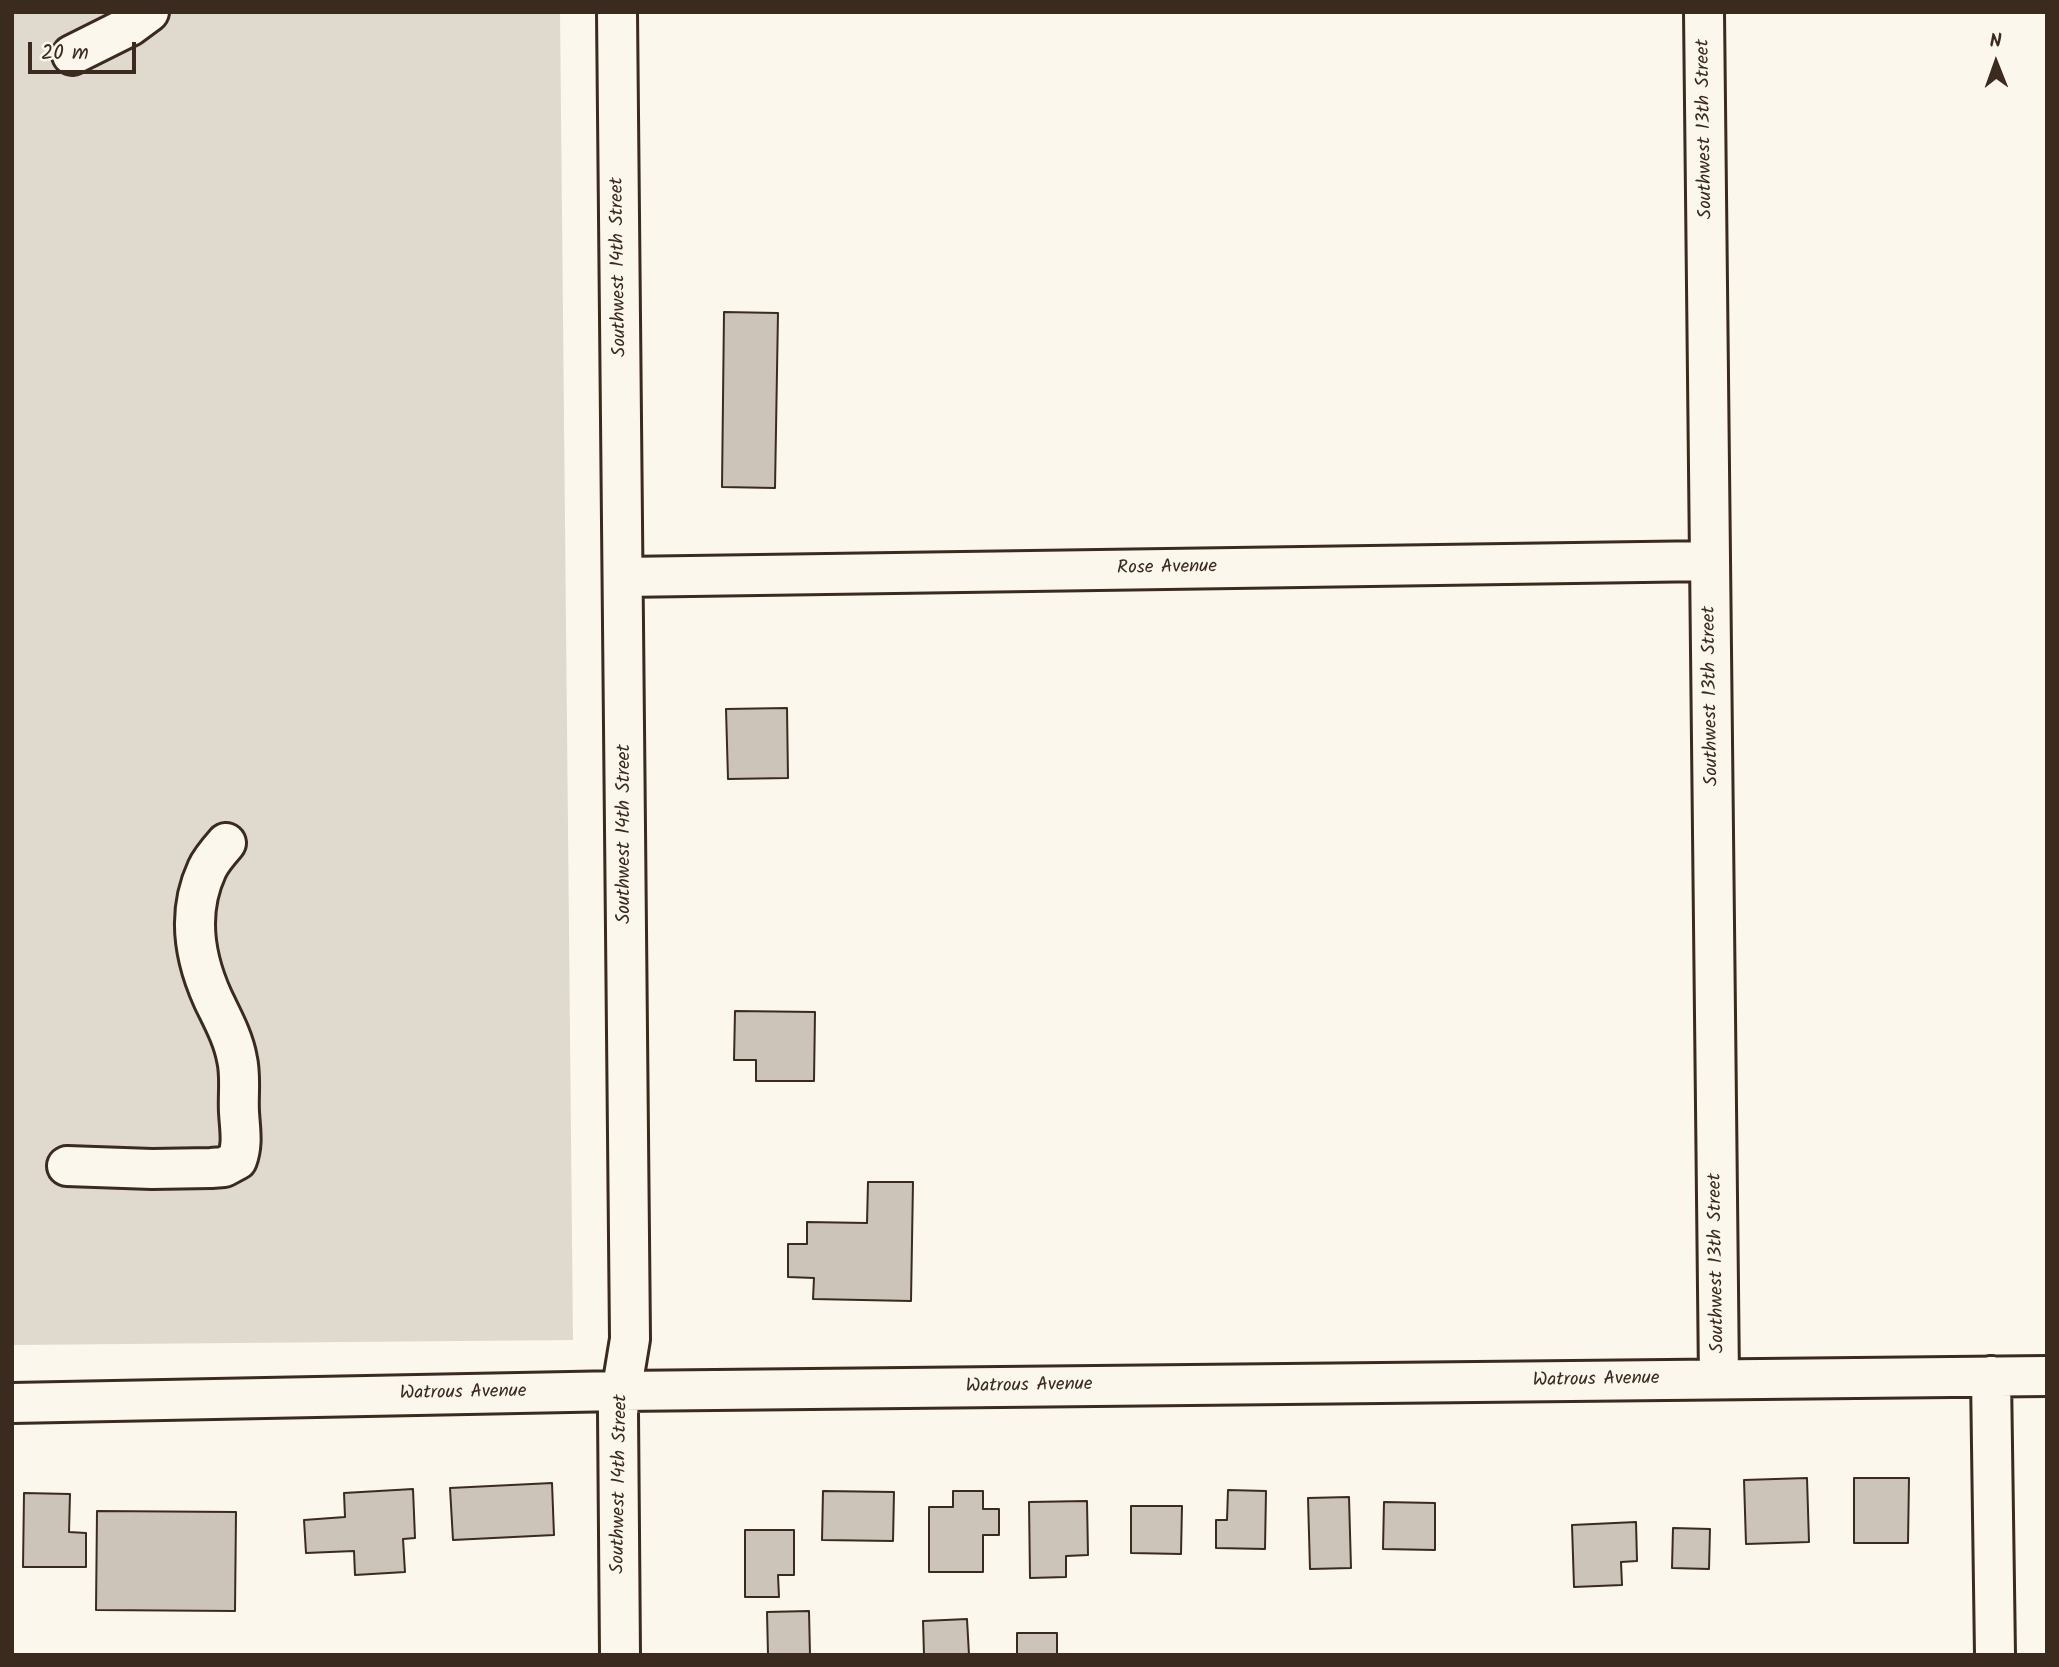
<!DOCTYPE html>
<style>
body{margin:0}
#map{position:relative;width:2059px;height:1667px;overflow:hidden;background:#fbf7ec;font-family:Kalam,sans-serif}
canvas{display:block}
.frame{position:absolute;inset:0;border:14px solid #3b2a1e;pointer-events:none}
.north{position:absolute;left:1961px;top:28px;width:70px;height:70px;-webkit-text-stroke:5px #fbf7ec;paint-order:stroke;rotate:359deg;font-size:19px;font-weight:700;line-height:28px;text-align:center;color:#3b2a1e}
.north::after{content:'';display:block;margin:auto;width:24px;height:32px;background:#3b2a1e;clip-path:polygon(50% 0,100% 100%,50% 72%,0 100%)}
.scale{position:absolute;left:28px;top:42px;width:108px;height:32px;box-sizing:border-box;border:4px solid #3b2a1e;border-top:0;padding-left:9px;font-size:21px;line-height:24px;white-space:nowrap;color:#3b2a1e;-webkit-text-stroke:5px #fbf7ec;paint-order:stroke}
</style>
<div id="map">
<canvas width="2059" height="1667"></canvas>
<div class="frame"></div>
<div class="north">N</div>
<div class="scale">20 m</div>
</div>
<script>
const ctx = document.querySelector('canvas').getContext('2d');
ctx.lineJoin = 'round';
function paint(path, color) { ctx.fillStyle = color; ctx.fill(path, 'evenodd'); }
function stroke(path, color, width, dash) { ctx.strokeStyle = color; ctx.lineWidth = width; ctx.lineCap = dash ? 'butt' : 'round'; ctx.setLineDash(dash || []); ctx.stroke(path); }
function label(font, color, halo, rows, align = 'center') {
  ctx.font = font + ' Kalam,sans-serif'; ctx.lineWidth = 7; ctx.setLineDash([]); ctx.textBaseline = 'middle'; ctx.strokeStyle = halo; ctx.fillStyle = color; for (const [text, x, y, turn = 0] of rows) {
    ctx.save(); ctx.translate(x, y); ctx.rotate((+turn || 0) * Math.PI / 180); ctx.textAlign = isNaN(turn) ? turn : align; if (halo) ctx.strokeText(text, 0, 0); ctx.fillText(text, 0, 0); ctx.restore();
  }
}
paint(new Path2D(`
 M12,12H560L573,1340L12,1345Z`), '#dfd9ce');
const building = new Path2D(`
 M724,312L778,313L775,488L722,487Z
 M787,708L788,778L728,779L726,709Z
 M735,1011L815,1012L814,1081H756V1060H734Z
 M868,1182H913L911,1301L813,1299L814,1278L788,1277V1244H807V1222L867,1223Z
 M1807,1478L1809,1542L1746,1544L1744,1480Z
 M1854,1478H1909L1908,1543H1854Z
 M552,1483L554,1535L453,1540L450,1488Z
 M413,1489L415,1538L403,1539L405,1572L355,1575L354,1551L306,1553L304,1520L345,1517L344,1493Z
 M1228,1490L1266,1491L1265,1549L1216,1548V1520H1227Z
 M823,1491L894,1492L893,1541L822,1540Z
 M953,1491H983V1509H999V1535H983V1572H929V1507H953Z
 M24,1493L70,1494L69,1532L86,1533V1567H23Z
 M1349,1497L1351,1568L1310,1569L1308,1498Z
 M1087,1501L1088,1555L1066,1556V1577L1030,1578L1029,1502Z
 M1384,1502L1435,1503V1550L1383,1549Z
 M1131,1506H1182L1181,1554L1131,1553Z
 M97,1511L236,1512L235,1611L96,1610Z
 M1636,1522L1637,1561L1621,1562L1622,1585L1574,1587L1572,1525Z
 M1673,1528L1710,1529L1709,1569L1672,1568Z
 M745,1530H794V1575H778L779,1597H745Z
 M809,1611L810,1655H768L767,1612Z
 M967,1619L969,1655H924L923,1621Z
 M1017,1633H1057V1655H1017Z`);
paint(building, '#ccc4b9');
stroke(building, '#3b2a1e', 2);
const minor = new Path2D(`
 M617,12L630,1339L618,1412L620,1655
 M1704,12L1719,1379
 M72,55L130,26L149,12
 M623,577L1710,561
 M67,1166L152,1169L211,1168L224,1167L237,1160C243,1144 240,1130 239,1112C238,1095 241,1076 237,1059C233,1037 222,1018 213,999C194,957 187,912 207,869C211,860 219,851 226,843
 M1991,1376L1995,1655
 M12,1403L620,1391L2047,1376`);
stroke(minor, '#3b2a1e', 44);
stroke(minor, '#fbf7ec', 38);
label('19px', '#3b2a1e', '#fbf7ec', [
 ["Southwest 13th Street",1706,129,-91],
 ["Southwest 14th Street",620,267,-91],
 ["Rose Avenue",1167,569,-1],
 ["Southwest 13th Street",1712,696,-91],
 ["Southwest 14th Street",626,834,-90],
 ["Southwest 13th Street",1718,1263,-91],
 ["Watrous Avenue",1596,1381,-1],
 ["Watrous Avenue",1029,1387,-1],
 ["Watrous Avenue",463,1394,-1],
 ["Southwest 14th Street",621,1484,-89]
]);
</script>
